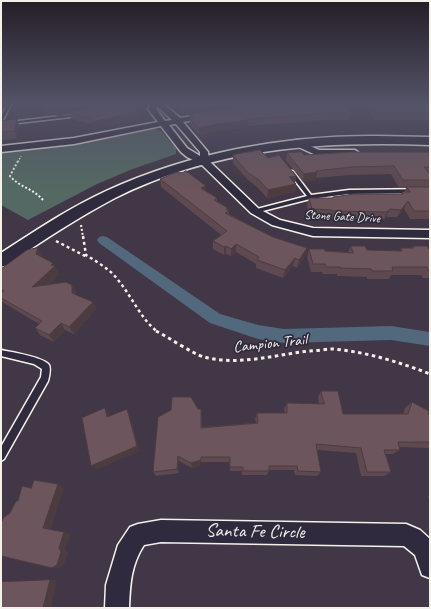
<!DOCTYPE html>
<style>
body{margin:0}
#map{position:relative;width:431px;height:609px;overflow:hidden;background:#413746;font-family:Caveat,sans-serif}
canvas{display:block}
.frame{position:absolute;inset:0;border:2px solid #f4f1e8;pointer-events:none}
</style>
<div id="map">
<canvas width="431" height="609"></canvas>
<div class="frame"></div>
</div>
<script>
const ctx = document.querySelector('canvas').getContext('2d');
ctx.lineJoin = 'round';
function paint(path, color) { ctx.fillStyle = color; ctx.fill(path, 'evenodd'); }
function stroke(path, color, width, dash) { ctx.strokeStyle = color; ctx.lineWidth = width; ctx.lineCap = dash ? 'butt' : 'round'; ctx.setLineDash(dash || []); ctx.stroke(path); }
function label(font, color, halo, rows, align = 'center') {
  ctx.font = font + ' Caveat,sans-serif'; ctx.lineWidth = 3.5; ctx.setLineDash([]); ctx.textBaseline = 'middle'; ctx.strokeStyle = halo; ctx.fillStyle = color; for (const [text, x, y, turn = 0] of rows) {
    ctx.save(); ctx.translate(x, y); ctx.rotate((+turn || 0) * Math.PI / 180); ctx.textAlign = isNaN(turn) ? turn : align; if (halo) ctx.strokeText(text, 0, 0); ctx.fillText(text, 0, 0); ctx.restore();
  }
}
paint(new Path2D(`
 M147,128L160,130L176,148V154L130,170L97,184L28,220L1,205V152L88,142Z`), '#546963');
paint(new Path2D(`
 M103,236L107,237L220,314L258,325L284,329L391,326L430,332V346L391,340L284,343L258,339L210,323L99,243L97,240L99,237Z`), '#52687d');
const service = new Path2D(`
 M8,104H11L3,120L1,121V116Z
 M78,114L80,115L79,116L1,125V123Z
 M289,171H293L311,195L349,190L430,189V193L349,194L310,199L255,213L253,212V210L307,196L289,173Z
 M1,350C11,352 44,357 49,365C51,369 49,377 48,381L4,459L1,461V447L41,377L42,369L34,364L1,356Z`);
const minor = new Path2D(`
 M149,104H164L180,118L211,113V117L183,122L208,152L209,161L259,209L280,220L313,228L430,230V238L313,236L272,225L251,213L201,164L187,157L181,152L161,126L74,144L1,152V146L74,138L158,122L148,109L150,106ZM157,107L159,108L172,120L165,121L156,109ZM176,124L200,152V156L187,148L169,125Z
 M297,140L319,150H355L359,153L355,156H318L294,145L293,143L294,141Z
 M161,520L406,524L420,530L430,539V578L422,575L415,555L404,546L161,542L144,545C131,565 130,584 129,608H105L106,585L118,545L130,527L138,524Z`);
const secondary = new Path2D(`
 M378,136L430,137V145C321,141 214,148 115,198C77,218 42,241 7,265L1,267V253C35,231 69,208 106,191C191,152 286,135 378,136Z`);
stroke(service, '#f4f1e8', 3);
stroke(minor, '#f4f1e8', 3);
stroke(secondary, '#f4f1e8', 3);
stroke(new Path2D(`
 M18,162L21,156`), '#f4f1e8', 1.5, [1.5, 1.5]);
stroke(new Path2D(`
 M18,161L10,176C19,187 34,189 43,200
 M81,225L83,237`), '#f4f1e8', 2, [2, 2]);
stroke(new Path2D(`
 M83,236L86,255C97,262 110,269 118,280C131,295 142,321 158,332
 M56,241L87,257`), '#f4f1e8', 2.5, [3, 3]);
stroke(new Path2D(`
 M156,331C168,337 193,354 204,357C239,366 274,355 309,351C317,351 326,349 333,349C367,352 399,362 430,374`), '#f4f1e8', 3, [3.5, 3.5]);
paint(service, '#2f2a3d');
paint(minor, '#2f2a3d');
paint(secondary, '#2f2a3d');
paint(new Path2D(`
 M175,104H342L350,113L348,120H324L248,126V127L217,131L199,135L191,126L190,122V121L189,114L195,113L184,115Z
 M364,104H430V120H376Z
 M42,105L140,119L93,129L91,124L71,119L70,114L58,116L44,112Z
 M1,121L20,127L17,139L1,140Z
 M430,152V219H410L404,209L397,217H386L384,219H330L329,218L309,217L307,206L309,198H333V197L401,194L402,192H404L406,188H399L391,174L349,175L316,178V180L303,182L286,160L287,153L304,155Z
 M233,155L268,158L296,176L295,183L296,184L295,192L267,198L258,188L247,179L233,163Z
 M160,179L206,186V191L217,198V201L228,208L229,214L305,256L297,268L293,266L283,278L256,268V264L236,252L231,256L226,254L224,255L213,249V241L221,235L161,187Z
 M351,246L367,250L400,251L401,248H411L413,246L430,249V278H423L421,275H391L389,279H367V277L337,276V274H323L322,272H311L307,257L309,249L325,251L348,252Z
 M42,256V257L53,263L59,274L48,285H72L76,293V295L93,302L96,309L74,334L65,330L54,342L40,335L35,328L39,324L4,303L1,300V269Z
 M321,391L343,414H403L405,408L412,402L430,416V448L399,447L400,450L393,454H386L391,472L384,476H361L356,453L317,450L321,472L317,476L295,475L294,470H269V471L267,475H242V471H230L229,462H201V465L192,468L179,461V473L156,476L153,472L198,409H201L202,427L256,423L255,419L257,413H285L284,409L287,403L319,404L318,397Z
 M430,492V500L428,498Z`), '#5d494f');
paint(new Path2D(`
 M88,104H125L69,112L70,114L58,116L56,109Z
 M221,104H258L257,106L184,115V108Z
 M138,112L140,119L93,129L91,122Z
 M17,120L20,127L17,139L14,131Z
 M248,120V127L217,131L199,135V128L217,124Z
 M317,172L316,180L303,182L304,174Z
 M296,176L295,183L289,177Z
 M296,184L295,192L267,198L268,190Z
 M206,186V194L201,188Z
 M408,201L404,209L397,217L401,210Z
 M390,209L386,217L384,219L387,212Z
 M236,244V252L231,256V249Z
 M226,246V254L224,255V247Z
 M38,248L42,256L40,262L36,254Z
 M307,248L305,256L297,268L299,260Z
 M295,258L293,266L283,278L285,270Z
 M53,263L59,274L37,295L32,287Z
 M72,285L76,293L75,300L72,293Z
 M93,302L96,309L74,334L69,327Z
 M61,323L65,330L54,342L49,335Z
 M105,408L109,414L111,423L107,417Z
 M127,409L130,415L140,451L96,470L91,466Z
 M178,456L179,461V473L177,469Z
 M201,457V465L192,468L191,463Z
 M58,484L64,488L51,529L43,528Z
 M64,532L71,534L65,549L68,553L64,565L59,568H52Z
 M50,580H57L51,608H43Z`), '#4c3c40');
const building = new Path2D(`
 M45,104H88L67,108L56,109L42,105Z
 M110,104H133L138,112L91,122V118L69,112Z
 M180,104H221L184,108Z
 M293,104H342L350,113H326L247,119L248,120L217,124L199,128L190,119L193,118L189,114L230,108Z
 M371,104H430V113H378Z
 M17,120L14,131L1,132V121Z
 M260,150L268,158L279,155L296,176L289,177L296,184L268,190L259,180L247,172L233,155Z
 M301,152L304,155L352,152H430V167H424L430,174V180H403L394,166L352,167L316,171L317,172L304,174L287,153Z
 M186,171L206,186L201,188L217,198L214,200L228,208L226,209L229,211L225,213L273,237L307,248L299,260L295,258L285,270L257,260L259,257L236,244L231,249L226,246L224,247L213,241L227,231L160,179L178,172L182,173Z
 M407,187H430V211H414L408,201L401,210L390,209L387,212L332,211V210L312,209L309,198H333V197L354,194H403L402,192H410Z
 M351,246H365L367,250L402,251L401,248H414L413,246H427L428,248L430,249V270H428L427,267H392L393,271H372L371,269L340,268V267H326L325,264H313L309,249H324L325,251L353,253Z
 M38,248L36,254L53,263L51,265L55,266L32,287L66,282L72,285V293L93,302L69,327L61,323L49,335L35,328L42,321L1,298V293L4,291L1,289V269L27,250Z
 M321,391H338L343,414H408L412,402L429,411L428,414L430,416V442H398L400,450H384L391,472H367L361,448L316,444L321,472L298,471L297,466H269V471H243V467H230V457H201V460L191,463L178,456L177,469L153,472L158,417L171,410L172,397H191L198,409H201V428L258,423L257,413H287V403L324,404Z
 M105,408L107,417L127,409L137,446L91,466L82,418Z
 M34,480L58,484L43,528L64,532L59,548L61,552L57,565L52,568L1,556V537L2,535L1,534V523L4,517L10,513L16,501H18L22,486L31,488Z
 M50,580L43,608H1V582Z`);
paint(building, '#6c555c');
stroke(building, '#4c3c40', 1);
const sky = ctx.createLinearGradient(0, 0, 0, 189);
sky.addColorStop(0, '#241e26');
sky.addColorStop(0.55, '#545368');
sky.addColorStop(1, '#54536800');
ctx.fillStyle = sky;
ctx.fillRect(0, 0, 431, 189);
label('13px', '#f4f1e8', '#2f2a3d', [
 ["Stone Gate Drive",342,217,3]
]);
label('16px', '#f4f1e8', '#2f2a3d', [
 ["Campion Trail",270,344,-6]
]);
label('19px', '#f4f1e8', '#2f2a3d', [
 ["Santa Fe Circle",255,532,1]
]);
</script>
